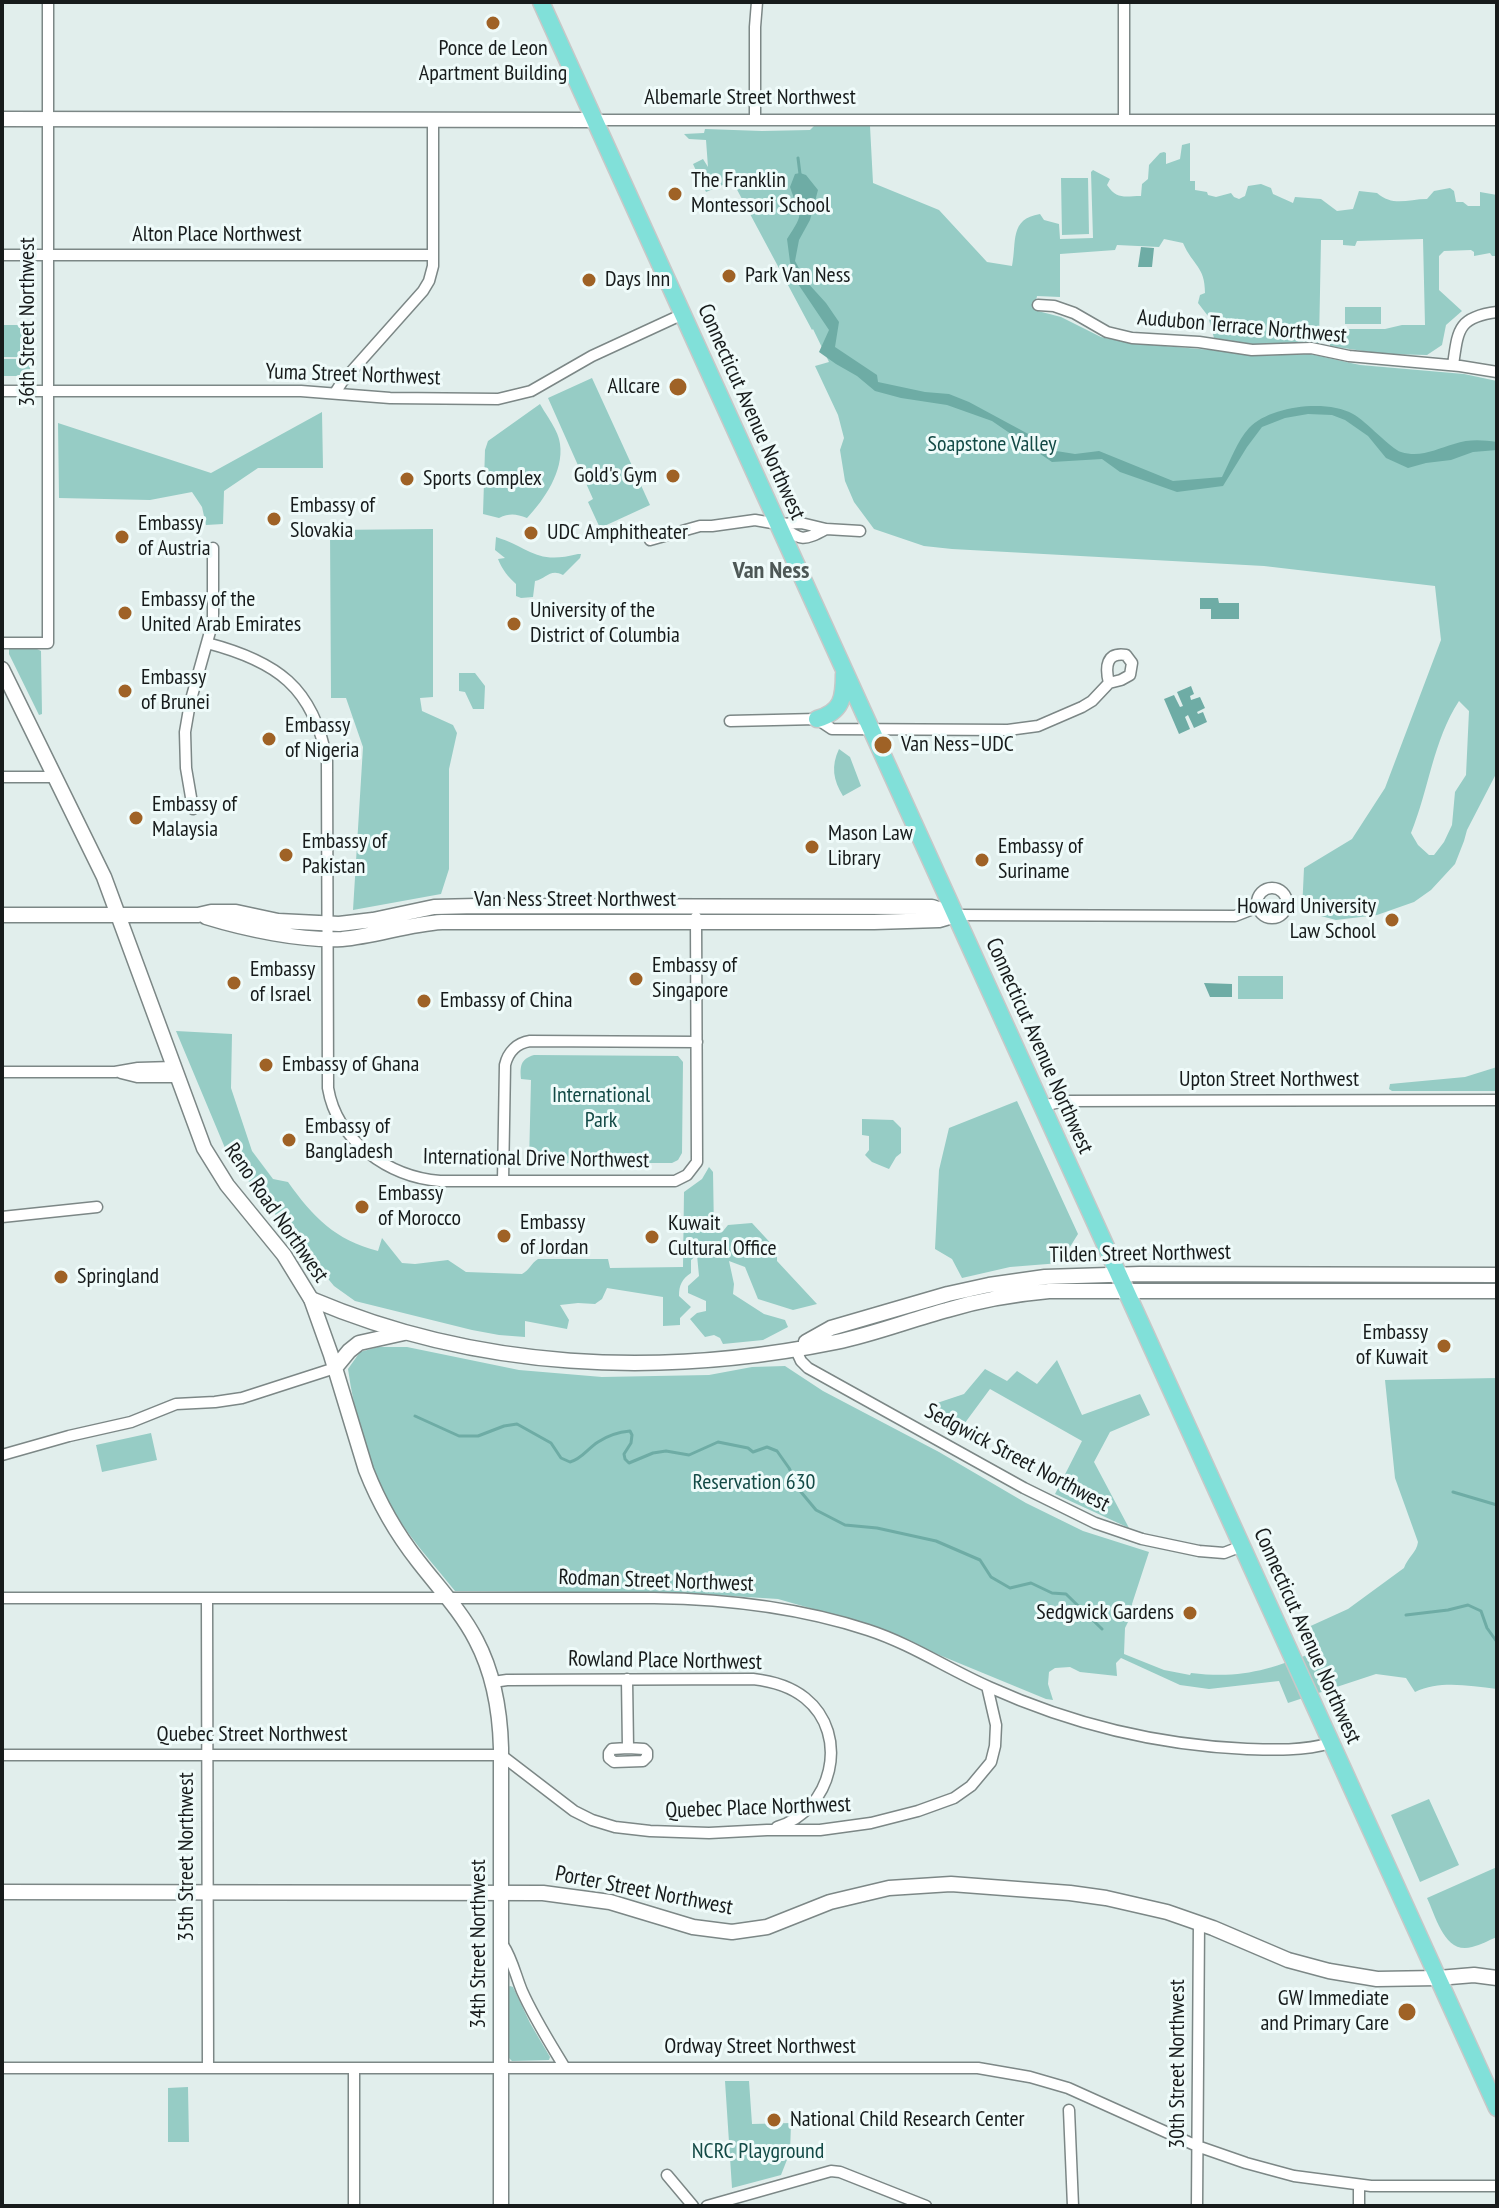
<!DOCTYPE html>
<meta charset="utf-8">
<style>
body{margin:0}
#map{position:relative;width:1499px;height:2208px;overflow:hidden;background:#e1eeec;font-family:"PT Sans Narrow",sans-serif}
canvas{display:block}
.frame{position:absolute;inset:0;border:4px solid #171b1b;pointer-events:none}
</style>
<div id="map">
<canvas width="1499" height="2208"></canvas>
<div class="frame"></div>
</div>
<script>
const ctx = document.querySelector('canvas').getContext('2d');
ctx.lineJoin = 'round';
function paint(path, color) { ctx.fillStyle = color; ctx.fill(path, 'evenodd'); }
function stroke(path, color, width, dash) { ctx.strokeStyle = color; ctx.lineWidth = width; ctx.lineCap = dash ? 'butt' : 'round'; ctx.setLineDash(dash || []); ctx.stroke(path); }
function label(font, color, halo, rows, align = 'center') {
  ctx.font = font + ' "PT Sans Narrow",sans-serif'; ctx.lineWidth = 6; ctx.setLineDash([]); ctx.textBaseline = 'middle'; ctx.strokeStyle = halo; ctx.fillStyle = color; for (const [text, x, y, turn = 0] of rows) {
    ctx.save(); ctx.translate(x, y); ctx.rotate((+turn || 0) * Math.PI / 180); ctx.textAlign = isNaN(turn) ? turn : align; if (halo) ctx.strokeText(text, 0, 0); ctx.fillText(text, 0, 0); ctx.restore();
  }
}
paint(new Path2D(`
 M814,126H870L873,183L939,210L987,262L1012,266C1017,242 1009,219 1040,214L1044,220L1059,224L1060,239L1093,238L1091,172L1093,170L1110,179L1107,185C1117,200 1125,196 1141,196L1142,184L1148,179L1149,165L1160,153L1164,152L1166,153V164L1180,159L1182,145L1190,143V181H1195V190L1207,192L1208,195L1216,197L1231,193L1234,197L1239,199L1245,196L1248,186L1261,184L1271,188L1273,194L1293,203L1295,197L1321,199L1337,211L1353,209L1359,191L1377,193C1393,207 1408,199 1427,199L1434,191L1450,188L1454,191L1456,202H1463L1468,206H1480V192L1497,195V256H1492L1490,253L1474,256V252L1471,250L1444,251L1439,256V290L1462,311L1446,325L1442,345L1427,355L1383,354L1330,346V329H1385L1402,325H1425L1423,239L1357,241L1355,246L1343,245V240H1321L1319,343L1258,345L1214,338L1208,316L1198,303L1200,295L1205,293C1205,266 1193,266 1183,243L1164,239L1159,247L1117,245L1115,250L1060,254V297L1037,296L1034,310L1061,317L1101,337L1129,343L1223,351L1253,356L1310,354L1360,365L1464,374L1497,381V772L1467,830L1464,841L1455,864L1431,890L1414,902L1377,915L1336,920L1302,911L1304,868L1352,839L1385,788L1441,640L1435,586L1264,566L952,549L924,546L874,529L854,502L845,481L840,450L844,438L838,415L815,366L829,362L813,329L812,330L734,184L730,182L706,192L693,164L703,159L708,167L706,140L689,139L684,134L704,133L705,129L762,131L810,130ZM1459,701L1469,711L1466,775L1455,792L1452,825L1444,842L1434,855H1429L1418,845L1411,833C1429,789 1433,741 1459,701Z
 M1061,178H1088L1089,234L1062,235Z
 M1345,307H1381V324H1345Z
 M2,325H31L30,357H2Z
 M2,359H30V376H2Z
 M592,378L650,505L600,528L588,502L593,499L548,398Z
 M540,404C546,415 559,431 560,444C564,471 544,500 527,518C516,514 510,513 499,518L483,514L485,450L488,441Z
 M322,412L323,468H258L224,491L223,524L206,525L202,507L192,492L150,500L59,498L58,423L211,473Z
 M433,529V697L420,698L422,711L453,725L457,733L449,769V869L441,894L353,910L363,747L346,698H331L330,530Z
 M496,537C531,548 536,565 578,554H581L580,558L563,575C550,568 546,579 535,581L533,597L521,598L516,596V584C508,577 502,569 498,559L505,558L495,550Z
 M35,648L41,651L42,714L39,715L9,654V649Z
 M459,673H475L485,686L484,709H473L465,692L459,691Z
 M839,749L850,757L861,786L843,796C833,780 831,766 839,749Z
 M1238,976H1283V999H1238Z
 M176,1031L232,1034L231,1088L252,1151L273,1179L288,1182C313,1217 335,1240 378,1251L382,1238L402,1263L415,1264L448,1260L466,1272L522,1274C530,1270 531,1263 538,1259H608L610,1268L683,1267L684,1192L702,1179L709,1167L713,1172L714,1231H723L728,1225L752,1223L777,1250V1261L817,1304L793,1310L758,1299L745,1267L729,1261L734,1284L733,1294L764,1314L785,1320L788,1327L763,1340L723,1344L720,1338L714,1335L705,1337L690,1319L697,1313L706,1311V1301L688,1293V1286L699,1276L697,1255L691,1260V1273C682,1279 679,1285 679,1296L691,1307L680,1318V1325L663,1326V1297L607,1288L602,1299L595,1304L578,1303L560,1305L569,1320L567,1329L525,1321V1337L499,1335L472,1330L355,1301L334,1286L252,1186L225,1148Z
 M534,1055L678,1056L683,1062L682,1153L678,1160L672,1163H529L531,1080L521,1079C520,1067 520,1059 534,1055Z
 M1497,1067V1091H1392L1389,1089L1390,1084L1465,1077Z
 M1017,1101L1078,1234L1060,1263L1010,1267L962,1278L952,1259L935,1249L939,1170L949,1128Z
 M862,1119L893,1120L901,1128V1153L896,1157L889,1169L872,1162L865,1155L869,1150V1136L862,1135Z
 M1497,1279V1290L1149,1288L1147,1283L1149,1280Z
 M378,1347H407L519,1370L602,1377L709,1375L752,1367L785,1366L823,1391L939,1452L1026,1503L1083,1531L1149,1552L1132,1604L1133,1612L1125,1628L1124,1654L1164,1670L1190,1675L1191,1673C1241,1679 1268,1670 1315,1652L1304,1629L1348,1609L1404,1568C1407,1558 1417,1552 1418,1542L1395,1478L1385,1380L1497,1378V1689C1469,1686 1441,1680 1415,1692L1406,1678L1376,1674L1288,1703L1279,1681L1209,1689L1180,1685L1121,1658L1116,1663L1117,1676L1080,1672L1070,1667L1055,1668L1049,1672L1048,1684L1053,1700L1046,1699L915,1645L880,1628L778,1599L686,1593L455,1591C432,1562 401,1529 385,1495C366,1456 354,1412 348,1369L360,1352Z
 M1057,1360L1082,1415L1140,1394L1150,1415L1110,1432L1094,1462L1129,1528L1055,1494L1082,1441L990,1389L956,1435L926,1419L937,1403L964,1394L985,1369L1007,1381L1017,1371L1037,1384Z
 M151,1433L157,1460L102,1472L96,1445Z
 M1429,1799L1459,1865L1420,1882L1391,1815Z
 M1497,1867V1937C1489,1940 1481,1945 1472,1947C1445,1955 1436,1917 1427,1898Z
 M510,1986L513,1987L530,2023L550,2057L549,2060L512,2061L509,2058L508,1987Z
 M725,2081H749L752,2124L791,2123L790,2152L781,2175L732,2188Z
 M188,2087L189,2142H168V2088Z`), '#96ccc5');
paint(new Path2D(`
 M800,173L806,175L818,190L810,220L799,240L795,261L806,281L826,303L839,322L835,347L877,375L878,382L925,392L949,394L969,402L1032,436L1050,450L1075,454L1099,451L1173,481L1222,477C1230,462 1237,441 1249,428C1270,406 1326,399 1353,414C1366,421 1391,449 1401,452C1421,458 1436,449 1454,444C1469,439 1482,440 1497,442V450L1473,452L1451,460L1426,463L1408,468L1386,458L1368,436L1345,420L1332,415L1308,414L1285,418L1262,427L1247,447L1223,486L1177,492L1120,472L1102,459L1052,462L992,421L947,405L901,398L875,391L857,376L836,364L819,352L829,330L798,284L790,262L787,239C806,210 800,218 790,187L795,174Z
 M1141,247L1154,248L1152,267H1138Z
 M1200,598H1218L1219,603H1239V619H1211V609H1200Z
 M1191,686L1194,694L1190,696L1191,700L1200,697L1205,708L1197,712L1198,714L1203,712L1207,722L1194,728L1188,715L1185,717L1190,729L1179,734L1164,699L1174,695L1180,707L1183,706L1177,692Z
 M1204,983L1232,984V997H1210Z`), '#6eaca5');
stroke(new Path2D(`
 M798,158L800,174
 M415,1416L459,1436H478L504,1426L517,1424L551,1443L561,1458L570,1462C582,1459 587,1449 598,1442C607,1436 619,1432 630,1431L632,1435L631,1443L624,1454L625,1459L629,1463L653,1453L666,1451L689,1455L718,1442L748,1448L753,1452L767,1447L777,1451L789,1468L801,1492L816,1510L845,1525L877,1528L936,1541L980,1560L991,1577L1010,1588L1031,1583L1052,1593L1066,1594L1102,1629
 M1453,1492L1497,1505
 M1406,1615L1448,1610L1468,1605L1481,1611L1487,1628L1497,1642`), '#6eaca5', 3);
const minor = new Path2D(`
 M594,120H1497
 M755,120V27L757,2
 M1124,120V2
 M2,255H433
 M1038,305L1054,306L1074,313L1107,332L1132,338L1199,342L1252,350L1311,348L1349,356L1460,366L1497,372
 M1453,365C1458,331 1457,317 1497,312
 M2,391H301L390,398L498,399L531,391L592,356L683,314
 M335,393L342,382L423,291L429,281L433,266V120
 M780,526C801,540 802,542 826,529
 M650,540L700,526H712L755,520L778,524L801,523L826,529L860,531
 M2,643H48V2
 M207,643C276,661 314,687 327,761L328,1088C337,1141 389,1177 440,1181H675L687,1175L697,1162L696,917
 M730,721L817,719L832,729L1008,730L1038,726L1082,707L1092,701L1109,683C1105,667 1106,652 1126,655L1132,663L1130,675L1121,680L1109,683
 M2,777H55
 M193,809L186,768L185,732L190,703L213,621V548
 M1257 903a15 15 0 1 1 30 0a15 15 0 1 1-30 0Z
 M956,915L1235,916L1258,907
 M2,1072H115L138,1068L173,1067
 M121,1073L137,1077H176
 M1042,1106L1065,1101L1497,1100
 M503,1181L505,1065C508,1052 517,1043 530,1041L697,1042
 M2,1217L97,1207
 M795,1348L801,1361L808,1368L1024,1488L1095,1523L1142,1539L1199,1551L1224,1553L1242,1546
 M2,1455L69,1436L131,1422L176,1404L215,1402L242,1398L335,1368
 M2,1598H654C727,1599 798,1607 868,1630C911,1644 948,1669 989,1687C1071,1724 1157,1745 1247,1749C1275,1750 1303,1751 1331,1743
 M207,1598L208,2068
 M627,1679L628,1748
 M493,1682L507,1680L753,1679C771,1681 790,1686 805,1698C851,1735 832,1811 777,1827
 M628,1748L644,1749L647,1752V1757L643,1761L614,1762L609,1758V1753L612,1749Z
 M2,1755H501L574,1811L592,1820L615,1827L650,1831L709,1833L767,1830H820L871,1823L918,1811L954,1798L971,1786L991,1762L995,1746L996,1725L987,1686
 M503,1945C512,1958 516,1977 522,1991C534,2018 550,2043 565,2068
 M2,2068H978L1030,2077L1068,2088L1197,2146L1246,2163L1294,2176L1371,2186H1497
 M354,2068V2206
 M1069,2110L1073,2206
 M667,2175L693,2206
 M707,2206L831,2171L840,2172L926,2206
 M1197,2206L1199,1922
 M1359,2206V2185`);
const tertiary = new Path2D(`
 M2,119L594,120
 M311,1299C478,1370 659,1378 836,1342C874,1334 910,1320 947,1310C980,1300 1015,1294 1049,1291H1497
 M806,1342L831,1328L948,1294L989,1285L1045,1277L1140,1274L1497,1275
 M2,1892L543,1893L610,1902L693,1927L732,1932L767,1927L830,1902L889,1888L951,1884L1070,1893L1106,1898L1167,1912L1213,1928L1288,1960L1329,1971L1377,1979L1438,1978`);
const secondary = new Path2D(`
 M2,669L104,877L204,1148L227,1185L284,1255L311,1299L331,1355L366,1470C379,1503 396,1533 418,1561C438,1587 461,1611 476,1640C494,1674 500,1710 501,1748V2206
 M2,915H198L211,912H236L278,921L339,924L373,920L434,907L477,906L932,907L956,915
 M206,917C245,929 301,941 342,939C376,936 408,924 442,922H874L939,920L956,915
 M335,1368L349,1351L359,1343L404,1333
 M1438,1978L1474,1975L1497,1978`);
const primary = new Path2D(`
 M541,2L1497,2108
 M817,719C842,712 844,698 844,674`);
stroke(minor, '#7c8786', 13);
stroke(tertiary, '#7c8786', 17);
stroke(secondary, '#7c8786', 17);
stroke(primary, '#c7c8c8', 19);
stroke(minor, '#fff', 10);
stroke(tertiary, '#fff', 14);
stroke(secondary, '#fff', 14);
stroke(primary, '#81e0d9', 16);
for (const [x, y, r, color] of [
 [493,23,8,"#9f6226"],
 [675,194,8,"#9f6226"],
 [729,276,8,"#9f6226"],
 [589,280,8,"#9f6226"],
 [678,387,10,"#9f6226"],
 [673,476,8,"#9f6226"],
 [407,479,8,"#9f6226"],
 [274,519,8,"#9f6226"],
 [531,533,8,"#9f6226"],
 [122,537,8,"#9f6226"],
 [125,613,8,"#9f6226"],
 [514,624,8,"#9f6226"],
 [125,691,8,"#9f6226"],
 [269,739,8,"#9f6226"],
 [883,745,10,"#9f6226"],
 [136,818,8,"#9f6226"],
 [812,847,8,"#9f6226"],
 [286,855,8,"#9f6226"],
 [982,860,8,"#9f6226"],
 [1392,920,8,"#9f6226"],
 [636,979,8,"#9f6226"],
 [234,983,8,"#9f6226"],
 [424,1001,8,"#9f6226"],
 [266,1065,8,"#9f6226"],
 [289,1140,8,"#9f6226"],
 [362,1207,8,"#9f6226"],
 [504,1236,8,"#9f6226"],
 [652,1237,8,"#9f6226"],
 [61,1277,8,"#9f6226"],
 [1444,1346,8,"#9f6226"],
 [1190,1613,8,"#9f6226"],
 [1407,2012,10,"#9f6226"],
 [774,2120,8,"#9f6226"]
]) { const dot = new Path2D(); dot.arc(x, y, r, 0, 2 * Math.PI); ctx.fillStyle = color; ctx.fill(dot); stroke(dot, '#effbfa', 3); }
label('22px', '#171b1b', '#effbfa', [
 ["Ponce de Leon",493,49,"center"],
 ["Apartment Building",493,74,"center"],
 ["The Franklin",691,181],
 ["Montessori School",691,206],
 ["Park Van Ness",745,276],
 ["Days Inn",605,280],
 ["Allcare",660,387,"right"],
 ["Gold's Gym",657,476,"right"],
 ["Sports Complex",423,479],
 ["Embassy of",290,506],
 ["Slovakia",290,531],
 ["Embassy",138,524],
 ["of Austria",138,549],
 ["UDC Amphitheater",547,533],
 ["Embassy of the",141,600],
 ["United Arab Emirates",141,625],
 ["University of the",530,611],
 ["District of Columbia",530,636],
 ["Embassy",141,678],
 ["of Brunei",141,703],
 ["Embassy",285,726],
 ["of Nigeria",285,751],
 ["Van Ness–UDC",901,745],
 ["Embassy of",152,805],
 ["Malaysia",152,830],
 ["Mason Law",828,834],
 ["Library",828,859],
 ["Embassy of",302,842],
 ["Pakistan",302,867],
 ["Embassy of",998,847],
 ["Suriname",998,872],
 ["Howard University",1376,907,"right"],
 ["Law School",1376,932,"right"],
 ["Embassy of",652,966],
 ["Singapore",652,991],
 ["Embassy",250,970],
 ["of Israel",250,995],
 ["Embassy of China",440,1001],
 ["Embassy of Ghana",282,1065],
 ["Embassy of",305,1127],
 ["Bangladesh",305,1152],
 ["Embassy",378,1194],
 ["of Morocco",378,1219],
 ["Embassy",520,1223],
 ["of Jordan",520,1248],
 ["Kuwait",668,1224],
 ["Cultural Office",668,1249],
 ["Springland",77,1277],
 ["Embassy",1428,1333,"right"],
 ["of Kuwait",1428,1358,"right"],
 ["Sedgwick Gardens",1174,1613,"right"],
 ["GW Immediate",1389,1999,"right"],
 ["and Primary Care",1389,2024,"right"],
 ["National Child Research Center",790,2120]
], 'left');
label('22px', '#171b1b', '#effbfa', [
 ["Albemarle Street Northwest",750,98],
 ["Alton Place Northwest",217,235],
 ["36th Street Northwest",28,322,-90],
 ["Audubon Terrace Northwest",1242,327,5],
 ["Yuma Street Northwest",353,375,2],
 ["Connecticut Avenue Northwest",751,412,66],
 ["Van Ness Street Northwest",575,900],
 ["Connecticut Avenue Northwest",1039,1046,66],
 ["Upton Street Northwest",1269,1080],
 ["International Drive Northwest",536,1159,1],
 ["Reno Road Northwest",276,1213,55],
 ["Tilden Street Northwest",1140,1254,-1],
 ["Sedgwick Street Northwest",1017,1458,28],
 ["Rodman Street Northwest",656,1581,2],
 ["Connecticut Avenue Northwest",1307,1636,66],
 ["Rowland Place Northwest",665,1661,1],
 ["Quebec Street Northwest",252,1735],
 ["Quebec Place Northwest",758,1808,-2],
 ["35th Street Northwest",187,1857,-90],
 ["Porter Street Northwest",644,1891,11],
 ["34th Street Northwest",479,1944,-90],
 ["Ordway Street Northwest",760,2047],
 ["30th Street Northwest",1178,2064,-90]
]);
label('22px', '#134a46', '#effbfa', [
 ["Soapstone Valley",992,445],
 ["International",601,1096],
 ["Park",601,1121],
 ["Reservation 630",754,1483],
 ["NCRC Playground",758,2152]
]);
label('bold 24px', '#4d5856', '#effbfa', [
 ["Van Ness",771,571]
]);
</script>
